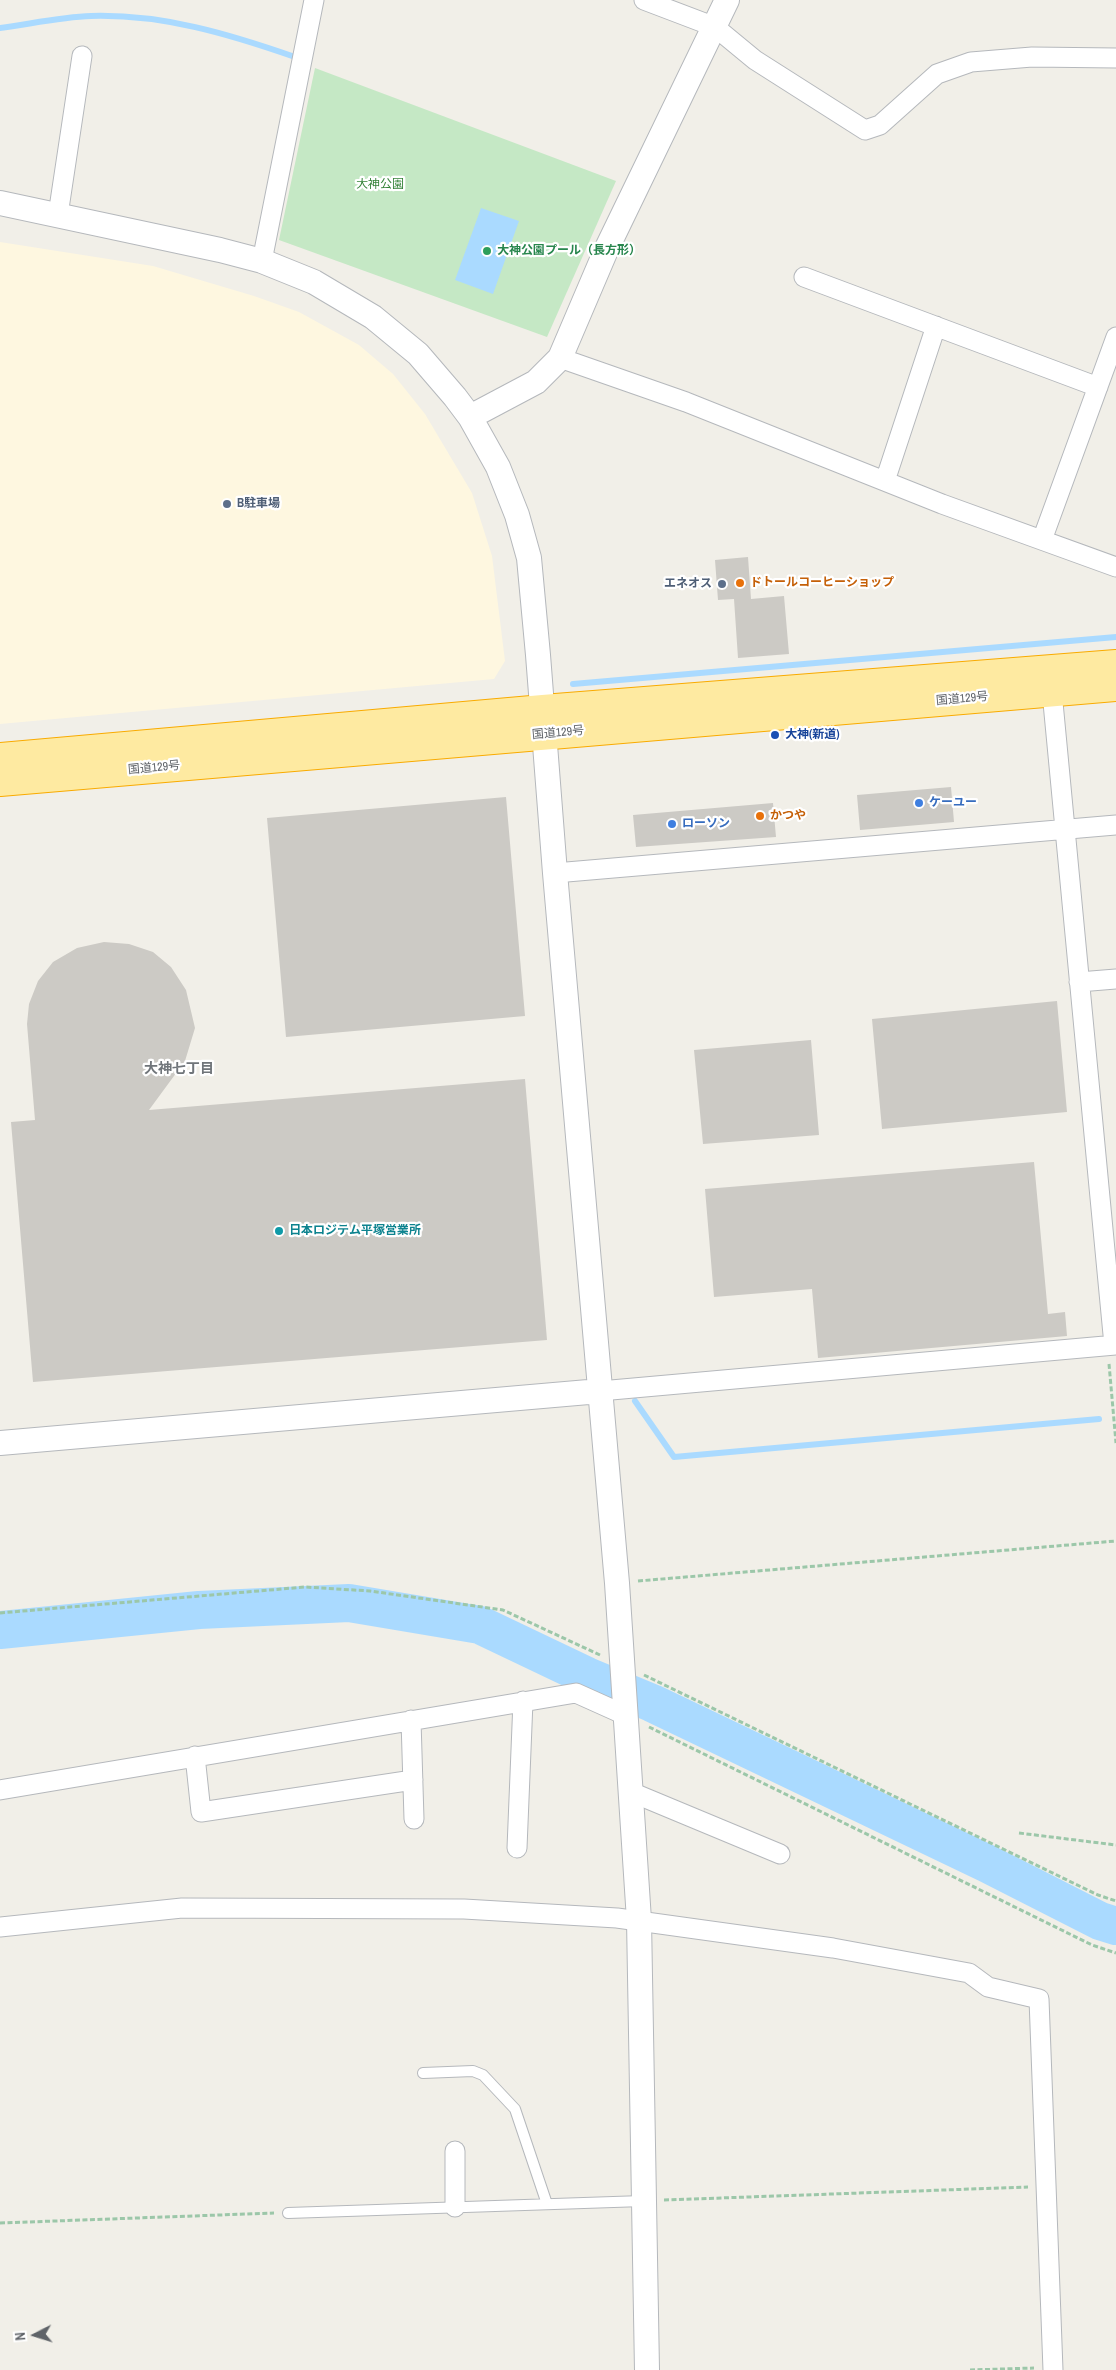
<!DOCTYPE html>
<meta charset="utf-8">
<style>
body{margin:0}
#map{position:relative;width:1116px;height:2370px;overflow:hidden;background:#f1efe8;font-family:"Archivo Narrow",sans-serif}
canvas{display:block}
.north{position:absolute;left:10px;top:2310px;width:50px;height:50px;-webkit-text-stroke:4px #fff;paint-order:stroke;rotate:265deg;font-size:14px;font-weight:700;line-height:20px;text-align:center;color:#5f6368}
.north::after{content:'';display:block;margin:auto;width:18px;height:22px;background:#5f6368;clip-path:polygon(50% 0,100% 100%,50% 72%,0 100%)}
</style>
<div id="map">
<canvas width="1116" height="2370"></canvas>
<div class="north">N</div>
</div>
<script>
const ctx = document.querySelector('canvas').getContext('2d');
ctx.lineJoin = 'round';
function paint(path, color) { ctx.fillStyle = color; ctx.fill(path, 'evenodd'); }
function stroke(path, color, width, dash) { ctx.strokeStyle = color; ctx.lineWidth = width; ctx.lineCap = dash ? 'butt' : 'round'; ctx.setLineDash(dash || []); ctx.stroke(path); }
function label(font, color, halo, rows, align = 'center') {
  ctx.font = font + ' "Archivo Narrow","Noto Sans JP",sans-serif'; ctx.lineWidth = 4.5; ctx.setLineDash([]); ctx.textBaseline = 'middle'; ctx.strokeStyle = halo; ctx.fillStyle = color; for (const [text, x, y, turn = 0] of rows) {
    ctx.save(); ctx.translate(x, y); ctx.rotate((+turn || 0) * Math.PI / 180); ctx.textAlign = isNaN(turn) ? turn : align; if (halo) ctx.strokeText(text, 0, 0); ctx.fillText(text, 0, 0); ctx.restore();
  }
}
paint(new Path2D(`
 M0,242L153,266L254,296L299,312L359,345L393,374L425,414L472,493L492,556L505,661L494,679L0,724Z`), '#fef7e0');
paint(new Path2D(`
 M315,68L616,181L547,337L279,240Z`), '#c5e8c5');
paint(new Path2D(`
 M481,208L519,221L493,294L455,280Z`), '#aadaff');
stroke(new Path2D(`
 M0,28C30,24 61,17 91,16C163,14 229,34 295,57
 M573,684L1116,637
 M635,1401L674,1457L1099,1419`), '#aadaff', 6);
stroke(new Path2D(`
 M0,1630L199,1610L349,1603L480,1625L587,1676L652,1703L986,1863L1100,1921L1116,1926`), '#aadaff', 38);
paint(new Path2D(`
 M748,557L751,599L784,596L789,654L738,658L734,599L718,600L715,560Z
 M951,787L954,822L860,830L857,795Z
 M506,797L525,1016L286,1037L267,818Z
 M773,803L776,837L636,847L633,815Z
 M104,942L129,944L153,952L171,967L186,990L195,1028L185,1061L149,1110L525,1079L547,1340L33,1382L11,1122L35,1120L27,1024L29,1004L38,981L53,962L77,948Z
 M1057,1001L1067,1112L882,1129L872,1019Z
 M811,1040L819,1135L703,1144L694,1050Z
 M1034,1162L1048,1314L1065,1312L1067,1336L818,1358L812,1289L714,1297L705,1189Z`), '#cccac5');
const service = new Path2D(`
 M423,2073L473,2071L483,2075L515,2109L547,2204
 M288,2213L643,2201`);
const minor = new Path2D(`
 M644,0L715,27L755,60L865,130L880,125L937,74L971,62L1032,57L1116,58
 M58,215L82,56
 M262,261L314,0
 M804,277L1098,387
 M560,358L686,402L942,504L1116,567
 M885,481L936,326
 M1042,540L1116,337
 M1052,692L1114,1345
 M555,873L1116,825
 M1079,982L1116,979
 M600,1391L1116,1345
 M411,1720L414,1819
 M195,1756L201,1812L413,1780
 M0,1790L576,1693L625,1715
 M631,1792L780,1854
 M517,1848L523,1701
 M0,1927L182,1908L464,1909L617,1918L833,1948L969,1973L988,1987L1039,1999L1053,2370
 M455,2151V2207`);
const tertiary = new Path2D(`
 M0,203L220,250L262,261L314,282L373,317L418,354L455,397L470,417L498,467L517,515L529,558L538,655L555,873L617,1583L639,1920L647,2370
 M470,417L536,382L560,358L607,248L727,0
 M0,1443L600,1391`);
const trunk = new Path2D(`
 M0,757L543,709L1116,664
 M0,782L1116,687`);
stroke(service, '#b5b8bc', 12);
stroke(minor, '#b5b8bc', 21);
stroke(tertiary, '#b5b8bc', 26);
stroke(trunk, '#f9ab00', 30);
stroke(new Path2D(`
 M1109,1364L1116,1443
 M638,1581L1116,1541
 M0,1613L305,1587L370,1591L503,1610L600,1655
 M644,1675L1098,1895L1116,1901
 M649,1727L1092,1945L1116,1953
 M1019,1833L1116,1845
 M664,2200L1028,2187
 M0,2223L274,2213
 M970,2370L1034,2368`), '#9cc7a9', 3, [5, 2.5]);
stroke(service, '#fff', 10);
stroke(minor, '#fff', 19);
stroke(tertiary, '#fff', 24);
stroke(trunk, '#feeaa1', 28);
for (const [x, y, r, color] of [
 [487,251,5,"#2e9e5b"],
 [227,504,5,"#5c6f8a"],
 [740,583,5,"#e8710a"],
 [722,584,5,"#5c6f8a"],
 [775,735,5,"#1a4fb4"],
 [919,803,5,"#3f7fe0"],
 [760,816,5,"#e8710a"],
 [672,824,5,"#3f7fe0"],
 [279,1231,5,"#0f9aa8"]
]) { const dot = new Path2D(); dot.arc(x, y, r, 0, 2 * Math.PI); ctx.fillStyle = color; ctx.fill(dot); stroke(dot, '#fff', 2); }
label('12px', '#348238', '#fff', [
 ["大神公園",380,185]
]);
label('bold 12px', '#27864d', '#fff', [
 ["大神公園プール（長方形）",497,251]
], 'left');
label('bold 12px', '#4e5e75', '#fff', [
 ["B駐車場",237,504],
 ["エネオス",712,584,"right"]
], 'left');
label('bold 12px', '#c56008', '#fff', [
 ["ドトールコーヒーショップ",750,583],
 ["かつや",770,816]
], 'left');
label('12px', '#5f6368', '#fff', [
 ["国道129号",962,699,-5],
 ["国道129号",558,733,-5],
 ["国道129号",154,768,-5]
]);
label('bold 12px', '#164399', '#fff', [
 ["大神(新道)",785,735]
], 'left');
label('bold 12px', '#366cbe', '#fff', [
 ["ケーユー",929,803],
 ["ローソン",682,824]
], 'left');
label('bold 12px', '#0d838f', '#fff', [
 ["日本ロジテム平塚営業所",289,1231]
], 'left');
label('bold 14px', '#70757a', '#fff', [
 ["大神七丁目",179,1069]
]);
</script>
